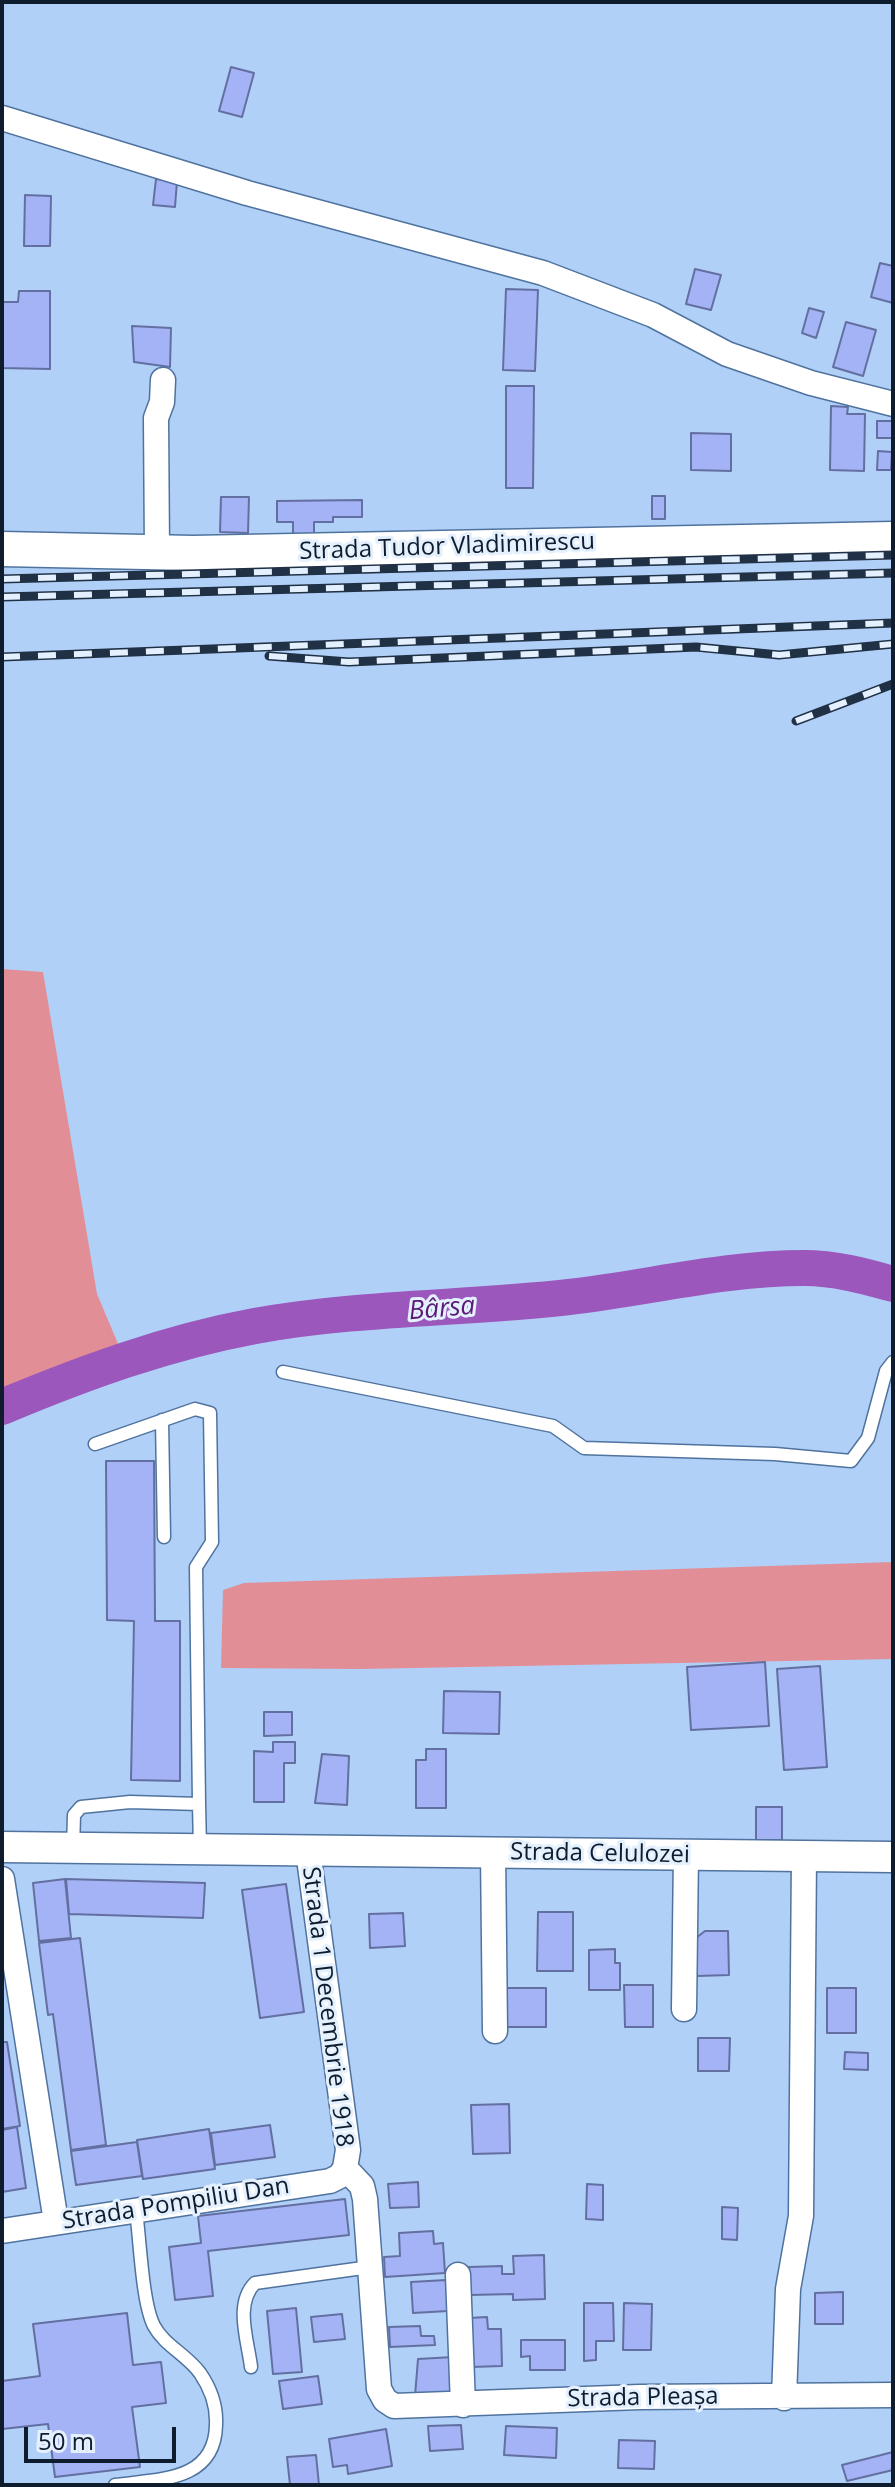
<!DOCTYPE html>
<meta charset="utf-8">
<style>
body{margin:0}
#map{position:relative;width:895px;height:2487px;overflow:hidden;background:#b1d0f7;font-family:"Open Sans",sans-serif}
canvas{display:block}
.frame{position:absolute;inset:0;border:4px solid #0e1c2e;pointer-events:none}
.scale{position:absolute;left:24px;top:2427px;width:152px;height:36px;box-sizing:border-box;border:4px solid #0e1c2e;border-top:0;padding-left:10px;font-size:24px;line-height:28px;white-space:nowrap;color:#0e1c2e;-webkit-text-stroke:6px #e4f0fe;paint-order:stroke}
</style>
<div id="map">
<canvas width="895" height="2487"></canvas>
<div class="frame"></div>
<div class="scale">50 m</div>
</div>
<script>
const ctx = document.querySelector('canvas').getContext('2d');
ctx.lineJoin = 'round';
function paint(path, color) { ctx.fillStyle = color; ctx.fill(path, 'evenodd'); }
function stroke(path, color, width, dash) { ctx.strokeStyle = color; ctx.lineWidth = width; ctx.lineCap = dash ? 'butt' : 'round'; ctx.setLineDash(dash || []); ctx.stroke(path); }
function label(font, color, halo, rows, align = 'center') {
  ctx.font = font + ' "Open Sans",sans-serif'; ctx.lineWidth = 6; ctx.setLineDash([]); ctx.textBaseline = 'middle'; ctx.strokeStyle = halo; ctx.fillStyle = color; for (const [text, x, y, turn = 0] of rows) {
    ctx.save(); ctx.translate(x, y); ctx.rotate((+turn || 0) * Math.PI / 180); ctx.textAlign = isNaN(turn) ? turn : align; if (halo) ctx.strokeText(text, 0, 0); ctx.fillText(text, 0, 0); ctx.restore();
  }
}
paint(new Path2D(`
 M2,969L43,972L97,1294L130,1372L2,1426Z
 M893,1562V1659L360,1669L221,1668L223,1590L244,1583Z`), '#e28e96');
stroke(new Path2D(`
 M2,1407C83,1373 168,1342 255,1326C359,1307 465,1309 569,1297C647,1288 726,1268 804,1268C835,1268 864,1276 893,1284`), '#9b57bb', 36);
const building = new Path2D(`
 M231,67L254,73L242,117L219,111Z
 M156,179L177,181L175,207L153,205Z
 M25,195L51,196L50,246H24Z
 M880,263L893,266V303L871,297Z
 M695,269L721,275L711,310L686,304Z
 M506,289L538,290L535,371L503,370Z
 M19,291H50V369L2,368V302H18Z
 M809,308L824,312L816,338L802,333Z
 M846,322L876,330L863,376L833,367Z
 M132,326L171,328L170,367L134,362Z
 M506,386H534L533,488H506Z
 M831,406L848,407L847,414H865L864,471L830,470Z
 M877,421H893V438H877Z
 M691,433L731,434V471L691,470Z
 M878,451L892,452L891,470H877Z
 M652,496H665V519H652Z
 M221,497H249L248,533L220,532Z
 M362,500V517H333V522H314V534H293V522H277V501Z
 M106,1461H154L155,1621H180V1781L131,1780L134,1621L107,1620Z
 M765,1662L769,1726L691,1730L687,1667Z
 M820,1666L827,1767L784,1770L777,1669Z
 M444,1691L500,1692L499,1734L443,1733Z
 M264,1712H292V1735L264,1736Z
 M273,1742H295V1763H284V1802H254V1751L273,1752Z
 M426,1749H446V1808H416V1760H426Z
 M322,1754L349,1756L347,1805L315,1803Z
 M756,1807H782V1840H756Z
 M65,1879L71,1938L39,1941L33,1883Z
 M66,1879L205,1883L203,1918L69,1914Z
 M286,1884L304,2012L260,2018L242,1890Z
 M538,1912H573V1971H537Z
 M403,1913L405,1946L370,1948L369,1914Z
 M705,1931H728L729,1975L697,1976V1962H691L696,1938Z
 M80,1938L106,2145L71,2150L53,2014L48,2015L39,1943Z
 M615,1949V1963H620V1990H589V1950Z
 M624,1985H653V2027H625Z
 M504,1988H546V2027H504Z
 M827,1988H856V2033H827Z
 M698,2038H730L729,2071H698Z
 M2,2042H7L20,2126L2,2129Z
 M845,2052L868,2053V2070L844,2069Z
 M509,2104L510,2153L473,2154L471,2105Z
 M270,2125L275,2157L215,2165L211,2133Z
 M17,2127L26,2188L2,2192V2130Z
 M209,2129L215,2169L143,2179L137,2140Z
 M137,2142L142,2176L76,2185L71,2151Z
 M418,2182L419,2207L390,2208L388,2184Z
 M587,2184L603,2185V2220L586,2219Z
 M345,2199L349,2235L208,2251L213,2296L175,2300L169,2247L201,2243L198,2216Z
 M722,2207L738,2208L737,2240L722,2239Z
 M433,2231L434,2244L443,2243L445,2273L385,2277L384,2257L400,2256L399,2233Z
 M544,2255L545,2299L513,2300V2294L470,2295L469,2267L502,2266V2274H514L513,2256Z
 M446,2280L448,2311L413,2313L411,2282Z
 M843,2292V2324H815V2293Z
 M584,2303H613L614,2341H596V2360L584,2361Z
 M624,2303L652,2304L651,2350H623Z
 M296,2308L302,2372L273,2374L267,2311Z
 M127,2313L133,2365L161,2362L166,2403L132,2407L140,2467L55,2477L48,2424L2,2429V2381L40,2376L33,2324Z
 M342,2314L345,2339L314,2342L311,2317Z
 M487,2317L488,2329H501L502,2366L471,2367L469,2318Z
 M420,2326L421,2336H434L435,2345L390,2347L389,2327Z
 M521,2340H565V2370H530V2356L521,2357Z
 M453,2357L455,2394L415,2396L418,2359Z
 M318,2376L322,2404L283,2409L279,2381Z
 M461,2425L463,2449L430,2451L428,2426Z
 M506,2426L557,2428L556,2458L504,2455Z
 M386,2429L392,2466L348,2474L347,2465L333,2467L329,2439Z
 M619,2440L655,2441L654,2469L618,2468Z
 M893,2452V2470L847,2481L842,2465Z
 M316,2455L319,2485H290L287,2457Z`);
paint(building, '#a3b3f5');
stroke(building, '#646fa1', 2);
const service = new Path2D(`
 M283,1372L553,1426L584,1448L775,1454L851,1461L868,1438L886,1371L893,1362
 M162,1420L164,1537
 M95,1444L195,1409L210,1413L212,1542L196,1567L199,1804
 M73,1848L74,1815L81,1807L130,1802L199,1804L200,1849
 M251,2367C248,2341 234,2304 255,2283L370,2267
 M115,2485C158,2479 215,2482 216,2425C217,2406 211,2389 200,2373C187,2355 164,2345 154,2326C142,2303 140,2239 136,2211`);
const minor = new Path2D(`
 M2,118L247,193L543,273L653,315L727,354L811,383L893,404
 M157,553L156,418L162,402L163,380
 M308,1851L348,2150L345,2168
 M493,1852L495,2031
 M2,1879L56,2222
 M684,2009L686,1854
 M345,2168L362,2186L365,2199L379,2389L385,2400L394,2406L640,2397L893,2395
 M2,2231L330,2181L340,2176L345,2168
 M458,2275L463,2405
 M784,2398L788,2289L801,2216L804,1856`);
const tertiary = new Path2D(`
 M2,1847L893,1857`);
const secondary = new Path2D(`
 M2,549L193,553L893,539`);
stroke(service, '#4f739e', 15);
stroke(minor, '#4f739e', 27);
stroke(tertiary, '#4f739e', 33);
stroke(secondary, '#4f739e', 37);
stroke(service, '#fff', 12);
stroke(minor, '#fff', 24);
stroke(tertiary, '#fff', 30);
stroke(secondary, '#fff', 34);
const rail = new Path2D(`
 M2,579L893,555
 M2,597L893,573
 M269,656L349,662L696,647L779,655L893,644
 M2,657L893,623
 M796,721L893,684`);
stroke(rail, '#203045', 9);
stroke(rail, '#e4f0fe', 6, [18]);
label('24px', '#0e1c2e', '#e4f0fe', [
 ["Strada Tudor Vladimirescu",447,547,-2],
 ["Strada Celulozei",600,1854,1],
 ["Strada 1 Decembrie 1918",327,2007,83],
 ["Strada Pompiliu Dan",176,2204,-9],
 ["Strada Pleașa",643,2398,-1]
]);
label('italic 26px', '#5b1a76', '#e4f0fe', [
 ["Bârsa",442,1309,-5]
]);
</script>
